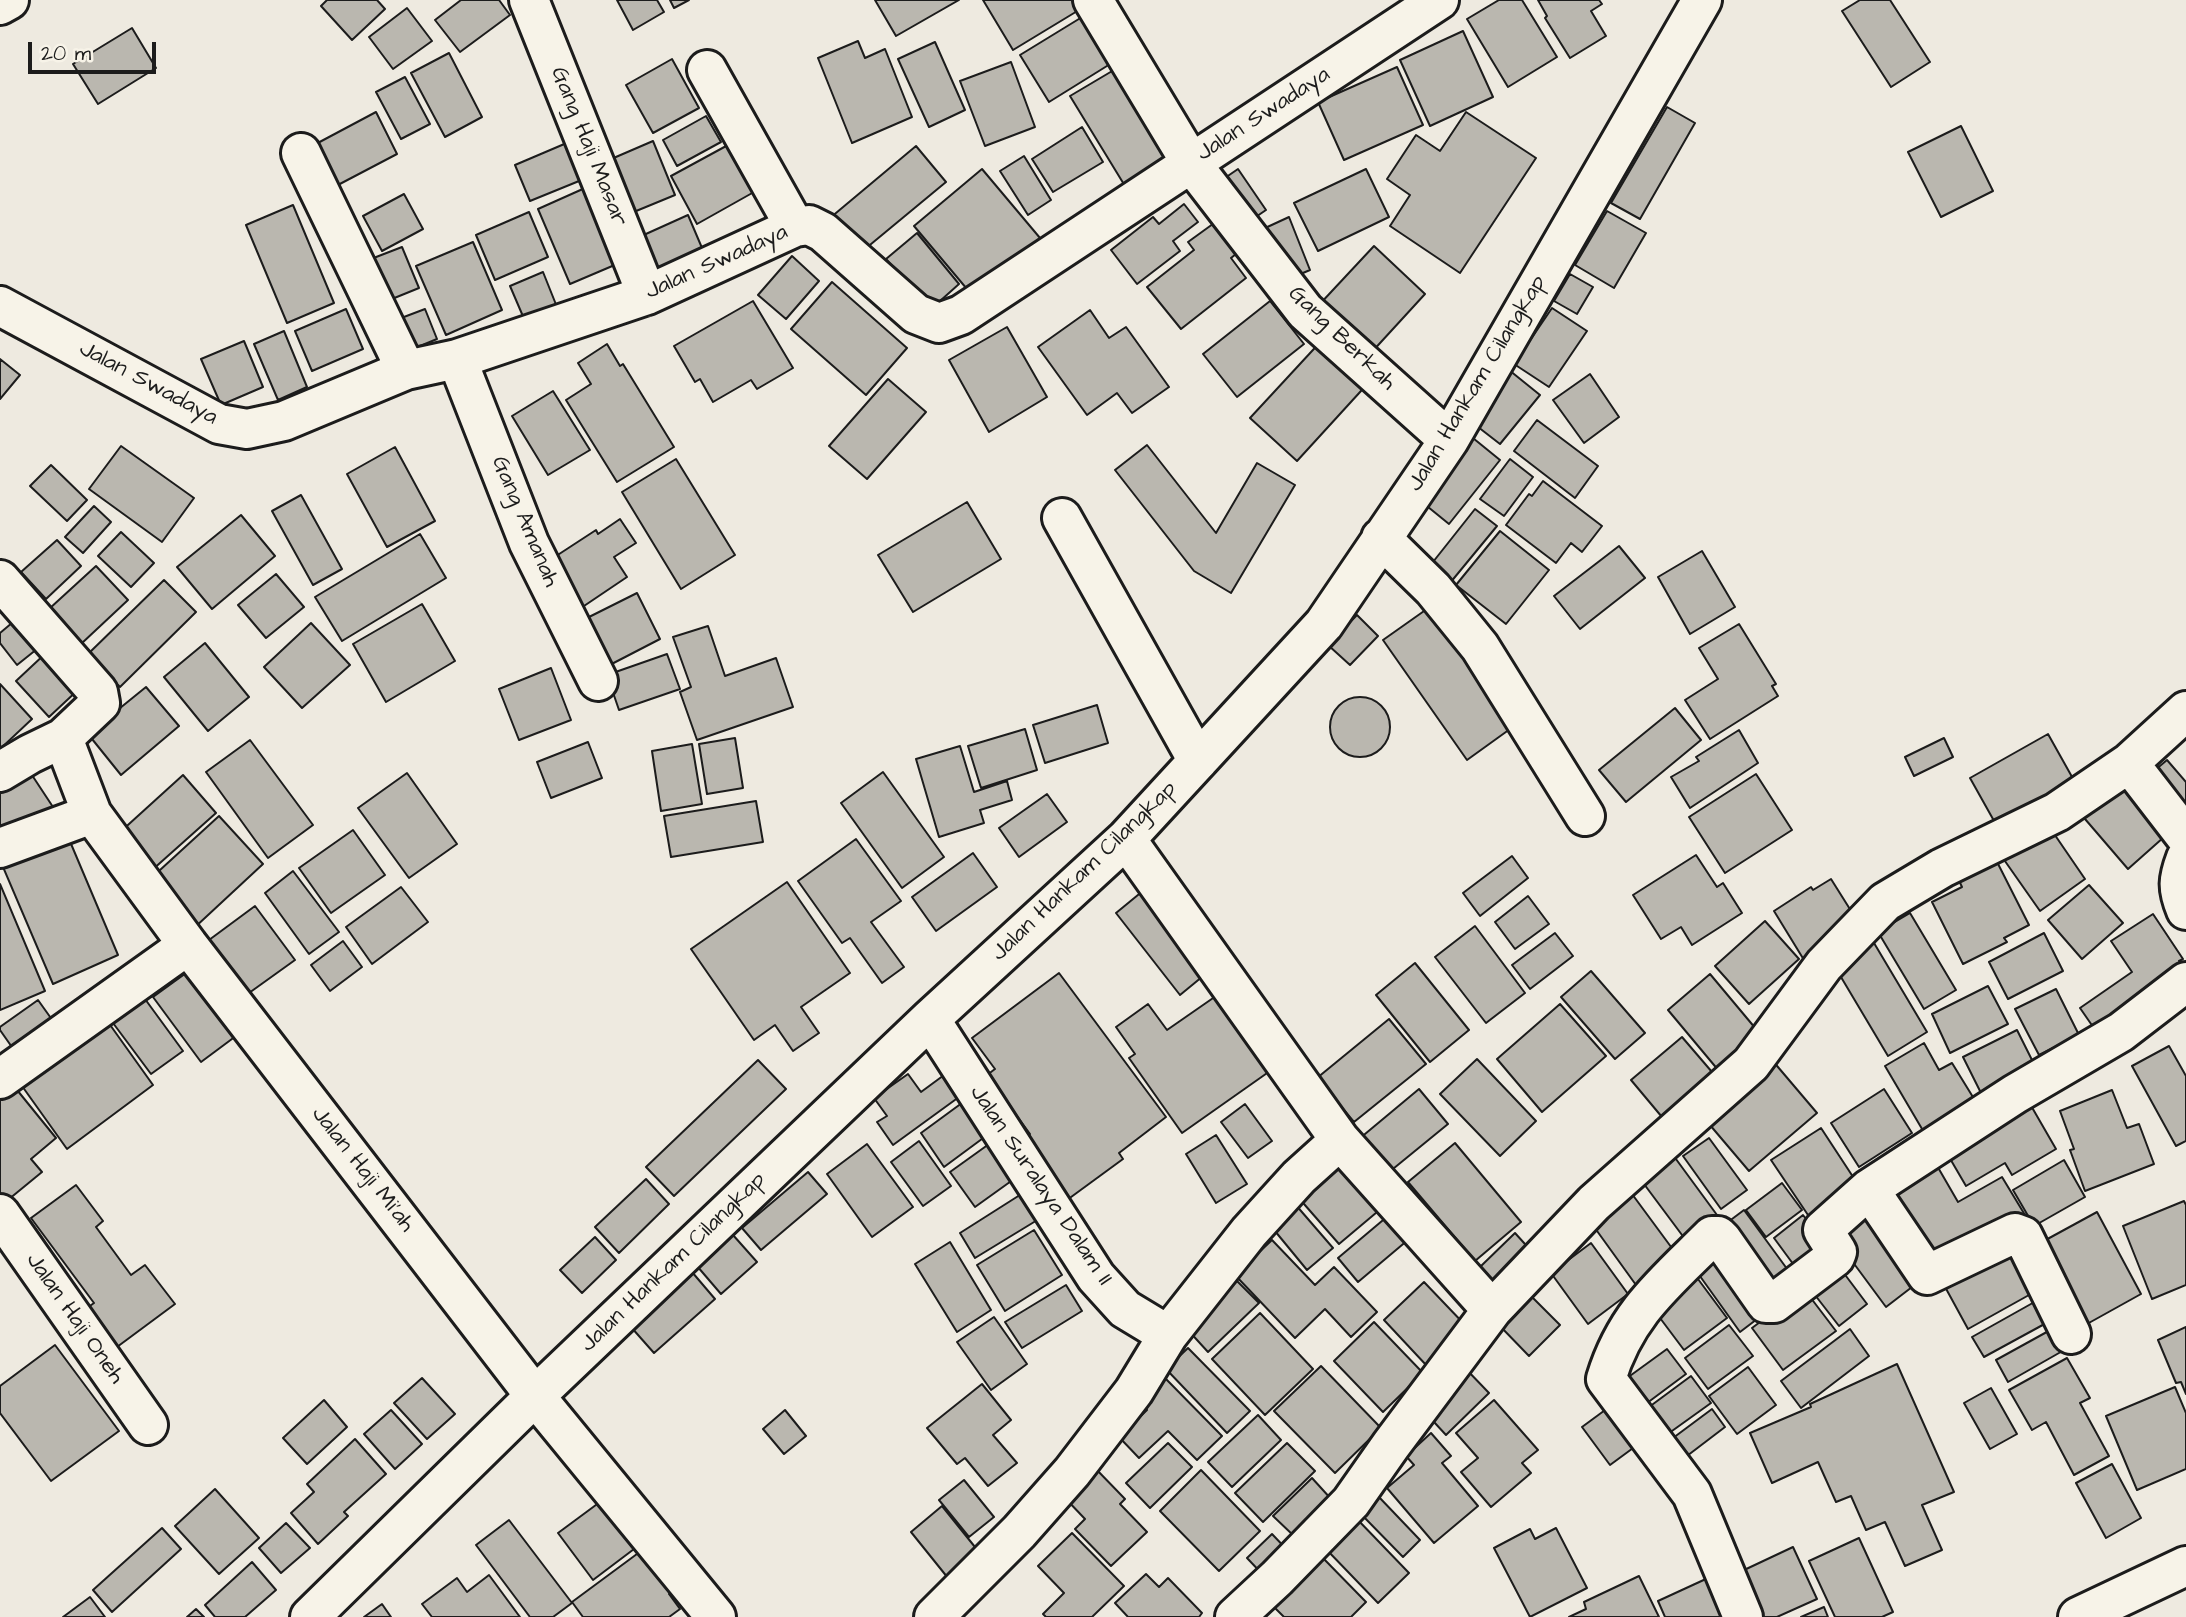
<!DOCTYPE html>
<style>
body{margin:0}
#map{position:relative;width:2186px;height:1617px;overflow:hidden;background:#eeeae0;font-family:"Architects Daughter",sans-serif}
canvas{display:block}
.scale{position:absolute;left:28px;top:42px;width:128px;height:32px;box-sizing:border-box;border:4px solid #1c1c1c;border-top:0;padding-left:9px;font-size:21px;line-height:24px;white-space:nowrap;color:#1c1c1c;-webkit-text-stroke:5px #f7f3e8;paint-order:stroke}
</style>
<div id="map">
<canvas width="2186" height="1617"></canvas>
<div class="scale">20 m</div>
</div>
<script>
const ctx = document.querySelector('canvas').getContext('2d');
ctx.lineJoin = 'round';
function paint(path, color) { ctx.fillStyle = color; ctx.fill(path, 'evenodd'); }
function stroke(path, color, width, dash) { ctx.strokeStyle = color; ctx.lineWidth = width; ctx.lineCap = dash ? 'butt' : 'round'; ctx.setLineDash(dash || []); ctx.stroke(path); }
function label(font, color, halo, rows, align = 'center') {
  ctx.font = font + ' "Architects Daughter",sans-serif'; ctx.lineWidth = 5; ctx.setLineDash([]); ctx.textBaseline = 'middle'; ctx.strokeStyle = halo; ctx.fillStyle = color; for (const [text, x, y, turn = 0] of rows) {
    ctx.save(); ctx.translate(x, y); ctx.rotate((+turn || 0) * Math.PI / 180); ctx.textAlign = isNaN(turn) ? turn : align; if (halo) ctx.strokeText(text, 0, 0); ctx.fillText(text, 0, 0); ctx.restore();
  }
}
const building = new Path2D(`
 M327,0H377L385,9L352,40L321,6Z
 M461,0H499L510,15L460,52L435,20Z
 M617,0H657L664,12L633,30Z
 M670,0H689L674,8Z
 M875,0H959L896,36Z
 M983,0H1073L1079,10L1013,50Z
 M1499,0H1522L1557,57L1508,87L1467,19Z
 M1538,0H1599L1602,4L1591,11L1606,36L1570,58L1545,18L1547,16Z
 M1860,0H1890L1930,62L1891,87L1842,11Z
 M407,8L432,41L393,69L369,37Z
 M1087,14L1115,61L1049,102L1020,55Z
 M132,28L156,68L98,104L73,64Z
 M1463,31L1493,97L1430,126L1400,60Z
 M858,41L865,58L885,49L912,117L852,143L818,58Z
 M935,42L965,110L929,127L898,59Z
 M449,53L482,117L445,137L411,73Z
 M672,59L699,108L653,133L626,85Z
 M1011,62L1035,127L985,146L960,81Z
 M1124,64L1178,154L1125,186L1070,96Z
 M1397,67L1423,125L1344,160L1318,102Z
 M405,77L430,124L401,139L376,92Z
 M1667,107L1695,123L1640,219L1611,203Z
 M376,112L397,154L336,186L314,145Z
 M1466,112L1536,158L1460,273L1390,226L1410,195L1387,179L1416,135L1440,151Z
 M706,116L721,142L677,166L663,140Z
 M1961,126L1993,191L1941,217L1908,152Z
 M1082,127L1103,162L1053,192L1032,159Z
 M653,141L675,195L624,216L602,163Z
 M569,142L584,179L530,201L515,165Z
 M728,145L754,192L697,224L671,176Z
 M916,146L946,182L859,254L830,218Z
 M1024,156L1051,200L1028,215L1000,171Z
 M982,169L1040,238L972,295L914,226Z
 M1238,169L1266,210L1247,223L1219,182Z
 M1366,169L1389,217L1318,251L1294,203Z
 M585,188L617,264L570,284L538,209Z
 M404,194L423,229L382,251L363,216Z
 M1184,204L1198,222L1173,241L1180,251L1137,284L1111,250L1153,217L1159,224Z
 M293,205L334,303L287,323L246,225Z
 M1607,211L1646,233L1614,288L1575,265Z
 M529,212L548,257L495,280L476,235Z
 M688,215L705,255L655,277L637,238Z
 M1289,217L1310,270L1284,281L1263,229Z
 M1217,221L1241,250L1231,258L1246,278L1181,329L1147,287L1194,250L1188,242Z
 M917,233L959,284L930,310L886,259Z
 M473,242L502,310L446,335L416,266Z
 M1374,246L1425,294L1370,354L1318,306Z
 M402,247L419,288L387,301L371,259Z
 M792,256L819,281L786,319L758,295Z
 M543,272L557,307L525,321L510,286Z
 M1570,274L1593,287L1577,314L1554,301Z
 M832,282L907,348L866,395L791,329Z
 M753,301L793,368L757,389L751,380L713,402L700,379L695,382L674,346Z
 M1270,301L1304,344L1237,397L1203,354Z
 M1552,308L1587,331L1549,387L1514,364Z
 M346,309L363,349L312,371L295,331Z
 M425,309L437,339L408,351L396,320Z
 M1090,310L1109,338L1126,327L1169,387L1132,413L1117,393L1087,415L1038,347Z
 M1007,327L1047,397L989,432L949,360Z
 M284,331L307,387L278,400L254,344Z
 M1324,338L1371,380L1297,461L1250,418Z
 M244,341L263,387L221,405L201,359Z
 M607,344L620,366L623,364L674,447L617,482L566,400L591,384L578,363Z
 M0,359L20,375L0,399Z
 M1509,370L1540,395L1500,444L1469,420Z
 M1590,374L1619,417L1584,443L1553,400Z
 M888,379L926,412L867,479L829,446Z
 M553,391L590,450L548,475L512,416Z
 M1537,420L1598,466L1575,498L1514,451Z
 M1468,434L1500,460L1449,524L1417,498Z
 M1147,445L1216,533L1257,463L1295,485L1231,593L1194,571L1115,470Z
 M121,446L194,498L162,542L89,489Z
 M395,447L435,521L387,547L347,474Z
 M676,459L735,555L681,589L622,492Z
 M1510,459L1533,477L1504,516L1480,499Z
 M51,465L87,500L67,521L30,486Z
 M1543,481L1602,526L1582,552L1571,543L1556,563L1506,525L1529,494L1532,496Z
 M301,495L342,569L313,585L272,511Z
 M967,502L1001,559L913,612L878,555Z
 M94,506L111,522L83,553L65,537Z
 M1475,509L1497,526L1450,583L1429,567Z
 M241,515L275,556L212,609L177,567Z
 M620,519L636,543L614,557L627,577L581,608L550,560L596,530L598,534Z
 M1500,531L1549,570L1506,624L1456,585Z
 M121,532L154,563L131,587L98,556Z
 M420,534L446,578L342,641L315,597Z
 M57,540L81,566L46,599L21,572Z
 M1619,546L1645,578L1580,629L1554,596Z
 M1702,551L1735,607L1690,634L1658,577Z
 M96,566L128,600L81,644L49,609Z
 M276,574L304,607L266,638L238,605Z
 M164,580L196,612L120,687L88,654Z
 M637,593L660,639L602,669L579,622Z
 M422,604L455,661L386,702L353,644Z
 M1434,604L1517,724L1467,760L1383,640Z
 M1357,615L1378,636L1350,665L1328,645Z
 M19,617L42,645L17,665L0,643V633Z
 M311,623L350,665L302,708L264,667Z
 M1739,624L1776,684L1772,686L1778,696L1710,739L1685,700L1718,679L1699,648Z
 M708,626L725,676L776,658L793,707L697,740L680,692L691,687L673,637Z
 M205,643L249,697L208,731L164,677Z
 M47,652L80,688L49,717L16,681Z
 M667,654L680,689L619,710L607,675Z
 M551,668L571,720L519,740L499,689Z
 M0,684L32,719L0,749Z
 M146,687L179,726L121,775L88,734Z
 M1330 727a30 30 0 1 1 60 0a30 30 0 1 1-60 0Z
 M1097,705L1108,743L1045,763L1033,725Z
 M1675,708L1701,740L1626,802L1599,770Z
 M1025,729L1037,770L981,788L968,746Z
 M1739,730L1758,763L1690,808L1671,777L1699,761L1696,757Z
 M2048,734L2076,784L1998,828L1970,778Z
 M735,738L743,788L707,794L699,744Z
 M1944,738L1953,757L1914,776L1905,757Z
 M250,740L313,825L268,858L206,772Z
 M588,742L602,778L551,798L537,762Z
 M692,744L702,804L661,811L652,751Z
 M960,746L974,792L1007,781L1012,800L980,810L984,823L939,837L916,759Z
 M2167,760L2186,782V819L2148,776Z
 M24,763L53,807L0,842V779Z
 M883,772L944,857L902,888L841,803Z
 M2125,772L2173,829L2128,869L2079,812Z
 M407,773L457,844L409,878L358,808Z
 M1756,774L1792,830L1725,873L1689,817Z
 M183,775L216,813L151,871L118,834Z
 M1047,794L1067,822L1019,857L999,828Z
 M756,801L763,842L671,857L664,816Z
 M219,816L263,864L193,929L148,881Z
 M2046,822L2085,879L2040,911L2000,854Z
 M353,830L385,875L331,913L299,868Z
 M66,832L118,955L53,984L0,860Z
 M856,839L901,901L871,922L904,967L882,983L850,938L842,943L798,881Z
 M1991,850L2029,925L2004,938L2007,942L1963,964L1932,902L1962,887L1954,870Z
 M973,853L997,887L936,931L912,897Z
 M1696,855L1717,887L1723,883L1742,913L1692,945L1681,927L1661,939L1633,895Z
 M1512,856L1528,878L1480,916L1463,893Z
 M293,871L339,932L309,954L265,893Z
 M1831,879L1853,914L1835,926L1842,936L1804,960L1774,911L1811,887L1813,890Z
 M787,882L850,973L801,1007L819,1033L793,1051L775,1025L754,1040L691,949Z
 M0,884L45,991L0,1010Z
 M2089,885L2123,923L2082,959L2048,920Z
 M401,887L428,922L372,964L346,927Z
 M1144,890L1208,972L1180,995L1116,913Z
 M1528,896L1549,924L1515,949L1495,922Z
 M255,906L295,960L249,993L209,940Z
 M1910,913L1956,990L1924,1009L1878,932Z
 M2153,914L2183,959L2179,961L2186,972L2098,1034L2080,1008L2132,972L2111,941Z
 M1765,921L1799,959L1749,1004L1715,966Z
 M1475,926L1525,993L1486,1023L1435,957Z
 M1555,933L1573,956L1530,989L1512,965Z
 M2044,933L2063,971L2008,999L1989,962Z
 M343,941L362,967L330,991L311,965Z
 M1874,943L1927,1032L1888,1056L1835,967Z
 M1415,963L1469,1030L1430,1062L1376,995Z
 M193,968L240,1033L201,1062L153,997Z
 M1591,971L1645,1033L1615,1059L1561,997Z
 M1059,973L1166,1117L1119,1153L1123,1159L1067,1200L1023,1140L1030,1134L987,1075L995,1069L972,1038Z
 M1710,974L1761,1035L1719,1071L1668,1010Z
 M1988,986L2008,1024L1950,1053L1932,1014Z
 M2056,989L2079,1035L2039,1055L2015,1009Z
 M1216,996L1270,1071L1182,1133L1129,1058L1135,1054L1116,1027L1148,1004L1167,1030Z
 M145,999L183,1051L151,1074L113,1023Z
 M38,1000L53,1021L14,1050L0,1030V1027Z
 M1560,1004L1606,1056L1542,1112L1497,1059Z
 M1389,1019L1426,1064L1354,1122L1317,1078Z
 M108,1022L153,1085L67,1149L22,1086Z
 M2017,1030L2036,1068L1982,1095L1963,1057Z
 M1682,1037L1718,1079L1667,1123L1631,1080Z
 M1924,1043L1939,1070L1952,1063L1976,1102L1925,1134L1885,1066Z
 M2169,1046L2186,1076V1141L2176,1146L2132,1066Z
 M1477,1059L1536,1121L1500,1156L1440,1094Z
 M758,1060L786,1089L674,1196L646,1167Z
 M1772,1060L1817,1113L1749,1171L1704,1118Z
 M955,1067L970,1089L893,1145L877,1122L887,1116L874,1098L908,1074L921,1092Z
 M13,1085L56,1138L31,1159L42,1172L3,1204L0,1200V1096Z
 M1419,1089L1448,1124L1388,1173L1359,1139Z
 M1884,1089L1912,1133L1859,1167L1831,1123Z
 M2112,1090L2127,1128L2139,1124L2154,1164L2085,1191L2070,1150L2074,1149L2060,1111Z
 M2026,1097L2056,1149L2012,1175L2005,1163L1966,1186L1945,1150Z
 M966,1100L990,1133L944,1167L921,1133Z
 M1245,1104L1272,1141L1248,1158L1221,1122Z
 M1821,1128L1859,1186L1810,1218L1771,1160Z
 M1216,1135L1247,1184L1216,1203L1186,1154Z
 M1709,1138L1747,1190L1721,1209L1683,1156Z
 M996,1139L1021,1174L975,1207L950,1172Z
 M919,1141L951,1186L923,1206L891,1162Z
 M1455,1143L1521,1222L1475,1261L1408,1182Z
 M867,1144L913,1207L872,1237L827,1174Z
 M1673,1155L1717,1215L1685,1239L1641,1180Z
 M1342,1158L1383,1207L1339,1244L1297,1196Z
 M2064,1160L2085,1197L2034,1226L2013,1190Z
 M1936,1164L1958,1202L2002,1177L2025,1215L1966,1249L1930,1267L1888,1192Z
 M808,1172L827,1194L761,1250L742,1228Z
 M646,1179L669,1204L619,1253L595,1227Z
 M1782,1183L1802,1210L1766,1237L1746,1210Z
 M76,1185L103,1221L96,1227L131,1275L145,1265L175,1304L117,1347L87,1308L94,1303L31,1218Z
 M1023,1193L1039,1219L975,1258L960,1233Z
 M1632,1194L1677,1255L1636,1285L1592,1224Z
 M2184,1201L2186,1205V1285L2152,1299L2123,1226Z
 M1295,1204L1333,1248L1307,1270L1270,1225Z
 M1873,1209L1925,1277L1886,1307L1835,1238Z
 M1395,1210L1415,1234L1358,1282L1338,1258Z
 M1744,1210L1793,1277L1769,1295L1720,1228Z
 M2097,1212L2141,1294L2087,1324L2042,1242Z
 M1803,1215L1829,1249L1799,1272L1774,1238Z
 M1034,1230L1062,1275L1005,1311L977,1265Z
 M1515,1233L1534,1254L1499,1288L1480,1267Z
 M733,1235L757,1262L721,1294L697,1266Z
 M595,1237L616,1260L582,1293L560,1270Z
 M1272,1240L1315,1285L1334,1267L1377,1312L1351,1337L1325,1309L1295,1338L1235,1275Z
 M950,1242L991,1310L957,1332L915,1264Z
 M1591,1243L1628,1294L1588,1324L1551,1273Z
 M2014,1247L2038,1290L1968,1329L1944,1285Z
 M1721,1254L1765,1313L1740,1332L1697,1272Z
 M1837,1264L1867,1304L1839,1326L1808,1286Z
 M692,1272L715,1299L654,1353L631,1327Z
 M1695,1275L1727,1318L1684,1350L1651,1306Z
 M1237,1281L1259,1303L1208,1352L1187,1329Z
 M1424,1282L1467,1327L1427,1366L1384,1320Z
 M1066,1285L1082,1311L1022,1348L1005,1322Z
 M1804,1289L1836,1331L1783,1370L1752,1328Z
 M1529,1294L1560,1325L1529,1356L1498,1324Z
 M2038,1300L2050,1321L1984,1357L1972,1337Z
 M1260,1313L1313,1369L1265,1415L1212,1359Z
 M994,1317L1027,1364L991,1390L957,1342Z
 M1374,1322L1423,1373L1383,1412L1334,1361Z
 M1729,1325L1753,1356L1708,1389L1685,1358Z
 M2186,1327V1394L2181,1382L2176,1383L2158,1340Z
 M2054,1328L2066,1349L2008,1382L1996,1360Z
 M1850,1329L1869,1356L1801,1408L1781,1381Z
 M55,1345L119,1431L51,1481L0,1413V1386Z
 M1188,1348L1250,1411L1227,1433L1166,1369Z
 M1667,1349L1686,1374L1635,1412L1616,1386Z
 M2067,1358L2090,1398L2080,1403L2109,1456L2074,1475L2046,1422L2032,1430L2009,1390Z
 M1897,1364L1954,1492L1922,1505L1942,1550L1905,1566L1885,1522L1866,1530L1851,1496L1836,1502L1818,1462L1772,1483L1750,1433L1811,1407L1810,1404Z
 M1321,1366L1381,1428L1335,1473L1274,1411Z
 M1748,1367L1776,1405L1737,1434L1709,1396Z
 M1465,1368L1489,1393L1446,1435L1422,1409Z
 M1691,1376L1711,1403L1665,1436L1645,1410Z
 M422,1378L455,1414L427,1439L394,1403Z
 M1165,1378L1222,1436L1197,1460L1168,1431L1139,1458L1119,1437L1147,1410L1140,1402Z
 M982,1384L1011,1420L993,1435L1017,1463L988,1486L965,1458L957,1464L927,1428Z
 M2175,1387L2186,1413V1469L2137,1490L2106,1416Z
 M1991,1388L2017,1434L1990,1449L1964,1403Z
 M324,1400L347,1427L307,1464L283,1438Z
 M1494,1400L1538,1450L1522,1463L1531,1473L1491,1507L1461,1472L1478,1458L1456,1433Z
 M1616,1402L1644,1440L1610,1465L1582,1427Z
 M1712,1409L1725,1427L1683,1459L1669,1441Z
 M391,1410L422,1444L395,1469L364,1434Z
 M785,1410L806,1436L784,1454L763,1429Z
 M1258,1415L1281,1440L1232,1487L1208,1462Z
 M1431,1433L1451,1456L1442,1463L1478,1506L1434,1543L1387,1488L1414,1465L1406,1456Z
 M355,1439L386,1474L344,1512L348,1516L318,1544L291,1513L314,1492L307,1484Z
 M1168,1443L1192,1467L1150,1508L1126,1483Z
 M1287,1443L1315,1471L1263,1522L1235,1493Z
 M2112,1464L2141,1518L2106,1538L2076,1483Z
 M1095,1468L1125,1499L1120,1504L1147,1532L1111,1566L1075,1529L1085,1519L1065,1498Z
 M1201,1470L1260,1531L1219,1571L1160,1511Z
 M1312,1478L1332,1500L1294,1536L1273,1516Z
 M964,1480L994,1517L969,1537L939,1500Z
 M215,1489L259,1538L219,1574L175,1526Z
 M1378,1496L1420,1540L1403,1557L1360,1513Z
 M604,1499L638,1546L593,1580L558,1533Z
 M942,1506L983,1557L952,1583L911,1532Z
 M1356,1518L1409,1573L1378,1603L1325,1548Z
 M509,1520L572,1603L553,1617H530L476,1545Z
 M286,1523L310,1548L281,1573L259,1548Z
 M162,1528L181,1549L112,1612L93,1590Z
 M1556,1528L1587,1588L1530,1617L1494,1548L1530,1529L1535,1539Z
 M1072,1533L1124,1586L1092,1617H1046L1043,1614L1064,1593L1038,1566Z
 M1272,1534L1291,1554L1266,1578L1247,1558Z
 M1859,1538L1893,1612L1882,1617H1835L1809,1561Z
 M1793,1547L1817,1599L1777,1617H1763L1742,1571Z
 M641,1551L672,1592L669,1594L680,1609L669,1617H583L572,1602Z
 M1321,1556L1366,1602L1351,1617H1284L1271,1604Z
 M252,1562L276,1590L245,1617H215L205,1605Z
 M1146,1574L1159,1587L1168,1578L1202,1613L1199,1617H1128L1115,1603Z
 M489,1575L520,1617H432L422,1604L457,1578L467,1592Z
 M1639,1576L1659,1617H1569L1586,1609L1584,1602Z
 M1708,1578L1726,1617H1665L1658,1601Z
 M90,1597L105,1617H63Z
 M382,1604L391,1617H364Z
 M1824,1607L1828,1617H1801Z
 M196,1609L204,1617H187Z`);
paint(building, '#bab7af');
stroke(building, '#1c1c1c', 2);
const minor = new Path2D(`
 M529,0L647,295
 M1093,0L1191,163L1305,311L1449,440
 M0,5L9,0
 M707,70L795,227
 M301,153L406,370
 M0,306L219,424L247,429L284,421L406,370L457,359L647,295L795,227L809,225L823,232L916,314L939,323L961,315L1439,0
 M457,359L529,543L598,681
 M1062,518L1198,761
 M1381,538L1433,589L1480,647L1585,816
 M0,580L98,692L100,703L63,738L30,754L0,772
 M63,738L92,814L188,945L535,1396L716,1617
 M2129,763L2186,837
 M1126,839L1340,1140L1492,1310L1391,1445L1351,1502L1277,1578L1235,1617
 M0,848L92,814
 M2186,858C2178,879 2177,888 2186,910
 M930,1019L1096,1277L1125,1309L1168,1335
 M0,1079L188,945
 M1869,1189L1927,1275L2015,1233L2023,1236L2071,1334
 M0,1214L148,1425
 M1492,1310L1594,1203L1751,1064L1824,965L1885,902L1942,868L2057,812L2129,763L2186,711
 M310,1617L535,1396L930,1019L1126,839L1324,624L1449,440L1702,0
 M934,1617L1019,1532L1072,1472L1134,1391L1168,1335L1249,1232L1299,1177L1340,1140
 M1743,1617L1692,1494L1606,1379C1626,1313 1665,1283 1712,1236H1718L1722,1240L1766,1303H1774L1835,1257L1837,1252L1823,1230L1869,1189L2015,1094L2121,1032L2186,982
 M2078,1617L2186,1566`);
stroke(minor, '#1c1c1c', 44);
stroke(minor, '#f7f3e8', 38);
label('23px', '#1c1c1c', '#f7f3e8', [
 ["Jalan Swadaya",1264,115,-33],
 ["Gang Haji Masar",588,147,68],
 ["Jalan Swadaya",717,263,-24],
 ["Gang Berkah",1341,339,44],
 ["Jalan Swadaya",148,384,28],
 ["Jalan Hankam Cilangkap",1478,384,-59],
 ["Gang Amanah",524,522,67],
 ["Jalan Hankam Cilangkap",1085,872,-44],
 ["Jalan Haji Mi'ah",362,1170,52],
 ["Jalan Suralaya Dalam II",1040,1186,56],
 ["Jalan Hankam Cilangkap",674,1263,-44],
 ["Jalan Haji Oneh",74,1319,55]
]);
</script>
